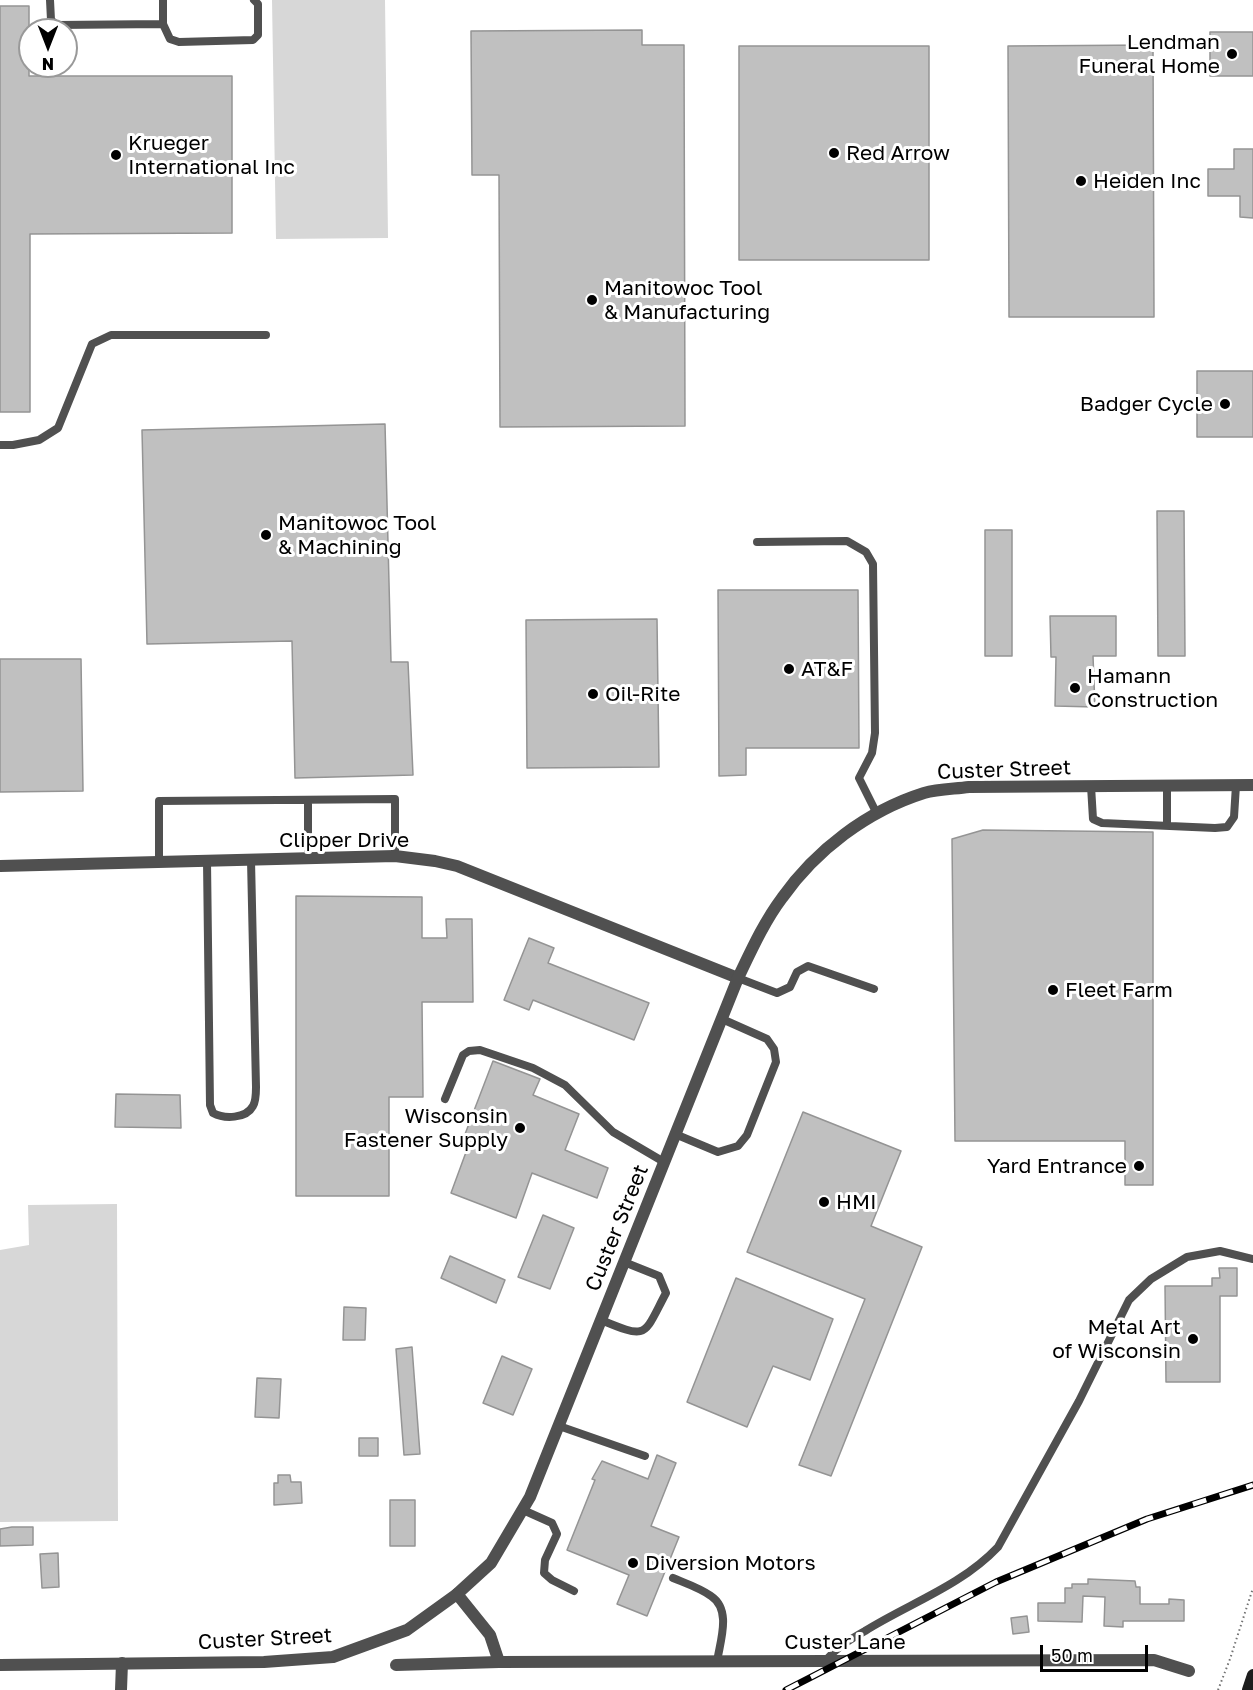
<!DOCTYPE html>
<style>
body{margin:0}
#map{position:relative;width:1253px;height:1690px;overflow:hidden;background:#fff;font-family:"Golos Text",sans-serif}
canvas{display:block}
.north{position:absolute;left:18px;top:18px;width:60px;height:60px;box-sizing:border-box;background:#fff;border:2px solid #999;border-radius:50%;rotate:180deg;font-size:16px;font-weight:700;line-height:24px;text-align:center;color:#000}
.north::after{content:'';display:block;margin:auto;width:21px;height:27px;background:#000;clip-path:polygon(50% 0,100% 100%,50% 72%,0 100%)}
.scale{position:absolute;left:1040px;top:1645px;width:108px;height:27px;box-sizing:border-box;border:3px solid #000;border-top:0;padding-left:8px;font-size:18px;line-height:21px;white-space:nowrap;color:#000;-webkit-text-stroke:4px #fff;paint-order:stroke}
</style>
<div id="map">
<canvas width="1253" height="1690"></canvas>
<div class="north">N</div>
<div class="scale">50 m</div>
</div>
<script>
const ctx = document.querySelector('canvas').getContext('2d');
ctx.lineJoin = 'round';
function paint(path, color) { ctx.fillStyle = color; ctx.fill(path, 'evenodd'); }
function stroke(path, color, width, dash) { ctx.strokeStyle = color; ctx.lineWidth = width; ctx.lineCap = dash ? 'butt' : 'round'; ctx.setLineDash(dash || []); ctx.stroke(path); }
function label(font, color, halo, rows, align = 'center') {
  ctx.font = font + ' "Golos Text",sans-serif'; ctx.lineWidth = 6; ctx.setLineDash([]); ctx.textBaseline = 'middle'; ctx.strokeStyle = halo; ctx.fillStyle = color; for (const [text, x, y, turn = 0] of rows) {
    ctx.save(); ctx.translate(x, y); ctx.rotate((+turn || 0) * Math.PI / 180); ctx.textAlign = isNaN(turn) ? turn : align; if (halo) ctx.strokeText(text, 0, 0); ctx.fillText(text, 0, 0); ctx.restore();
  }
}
paint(new Path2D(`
 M272,0H385L388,238L276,239Z
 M117,1204L118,1521L0,1522V1250L29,1245L28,1205Z`), '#d7d7d7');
const building = new Path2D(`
 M0,6H29V76H232V233L30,234V412H0Z
 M642,30V45H684L685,426L500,427L499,175H472L471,31Z
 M1210,32H1253V76H1210Z
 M1153,45L1154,317H1009L1008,46Z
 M739,46H929V260H739Z
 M1234,149H1253V218L1240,217V196H1208V169H1234Z
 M1197,371H1253V437H1197Z
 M385,424L391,662H408L413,775L295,778L292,641L147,644L142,430Z
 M1157,511H1184L1185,656H1158Z
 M985,530H1012V656H985Z
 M718,590H858L859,748H746V775L719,776Z
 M1050,616H1116V656H1093L1095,707L1055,706L1056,657H1051Z
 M657,619L659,767L527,768L526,620Z
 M0,659H81L83,791L0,792Z
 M983,830L1153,832V1185H1125V1141H955L952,839Z
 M296,896L422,897V938H447L446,919H472L473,1002H422L423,1097H389V1196H296Z
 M529,938L554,948L548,963L649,1003L634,1040L533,1000L529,1010L504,1000Z
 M493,1061L540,1079L533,1095L579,1114L565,1150L608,1168L597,1198L532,1173L516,1218L451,1193L469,1144L462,1142Z
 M116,1094L180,1095L181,1128L115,1127Z
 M803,1112L901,1151L871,1226L922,1247L831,1476L799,1465L865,1299L747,1252Z
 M543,1215L574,1228L550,1289L518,1277Z
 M450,1256L505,1280L496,1303L441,1278Z
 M1219,1268H1237V1296H1220V1382H1166L1165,1286H1212V1278H1220Z
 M736,1278L833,1319L810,1380L773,1366L747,1427L687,1402Z
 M344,1307L366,1308L365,1340H343Z
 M412,1347L420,1454L404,1455L396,1349Z
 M502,1356L532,1369L513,1415L483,1403Z
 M257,1378L281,1379L279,1418L255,1417Z
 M359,1438H378V1456H359Z
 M657,1455L676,1463L651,1526L679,1537L647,1616L617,1604L629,1575L567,1550L595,1480L592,1479L602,1461L648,1479Z
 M278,1475H290L291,1482H301L302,1503L274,1505V1483H278Z
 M390,1500H415V1546H390Z
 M12,1527H33V1545L0,1546V1529Z
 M58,1553L59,1587L42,1588L40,1554Z
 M1088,1579L1135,1581L1136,1587H1140V1604H1169V1599L1184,1600V1621H1123V1627L1104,1626L1105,1597L1083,1596L1082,1622L1038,1621V1603H1065V1588H1072V1584H1088Z
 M1027,1616L1029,1632L1013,1634L1011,1618Z`);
paint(building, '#c0c0c0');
stroke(building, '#949494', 1.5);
stroke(new Path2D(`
 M1218,1690L1230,1659L1253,1588`), '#727272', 2, [1.5, 3]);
stroke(new Path2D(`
 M50,0L51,20L57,25L163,24
 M163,0V24L170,39L179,42L253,40L258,35V4L254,0
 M0,445H13L39,440L58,428L92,344L111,335H266
 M757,542L847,541L866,552L873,564L875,733L872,753L859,778L877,814
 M1167,785V826
 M1091,786L1093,819L1102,823L1215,828L1227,827L1234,817L1236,785
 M308,800V859
 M207,861L210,1105L213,1113C224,1119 246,1119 253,1106C256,1101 256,1093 256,1087L251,860
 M159,862V801L395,799V856
 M738,978L777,993L790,987L797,972L808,966L874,989
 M445,1099L463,1055L469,1051L480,1050L533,1068L565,1085L613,1132L664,1162
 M675,1134L718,1152L738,1146L747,1135L776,1062L774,1049L767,1039L722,1019
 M601,1320C649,1340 643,1336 666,1293L659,1276L624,1262
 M559,1426L645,1456
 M523,1510L552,1523L557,1534L545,1560L544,1573L552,1580L574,1591
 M673,1578C685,1583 700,1588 711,1596C732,1610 720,1641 717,1662
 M824,1662C836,1648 849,1640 865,1631C910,1603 961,1586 998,1547L1079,1401L1129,1300L1151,1279L1187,1257L1220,1251L1253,1259`), '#505050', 8);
stroke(new Path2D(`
 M0,866L395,856L435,861L457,866L738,978
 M457,1594L490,1635L499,1662
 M396,1665L499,1662L1154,1660L1189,1671
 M121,1690L122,1663`), '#505050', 12);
stroke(new Path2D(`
 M0,1665L264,1662L333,1657L407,1630L457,1594L491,1563L530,1497L738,978C751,951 764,922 782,898C816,850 867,811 924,793C938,789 954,789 969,787L1253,785`), '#505050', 12);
stroke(new Path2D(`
 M1248,1690L1253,1675`), '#1d1d1d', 12);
const rail = new Path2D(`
 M786,1690L996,1582L1147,1519L1253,1485`);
stroke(rail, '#000', 7);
stroke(rail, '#fff', 4.5, [14]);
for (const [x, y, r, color] of [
 [1232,54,6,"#000"],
 [834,153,6,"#000"],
 [116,155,6,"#000"],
 [1081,181,6,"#000"],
 [592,300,6,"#000"],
 [1225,404,6,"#000"],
 [266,535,6,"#000"],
 [789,669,6,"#000"],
 [1075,688,6,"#000"],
 [593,694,6,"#000"],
 [1053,990,6,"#000"],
 [520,1128,6,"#000"],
 [1139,1166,6,"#000"],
 [824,1202,6,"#000"],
 [1193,1339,6,"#000"],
 [633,1563,6,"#000"]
]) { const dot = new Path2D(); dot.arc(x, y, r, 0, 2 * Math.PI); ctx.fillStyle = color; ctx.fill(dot); stroke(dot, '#fff', 2); }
label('21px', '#000', '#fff', [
 ["Lendman",1220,42,"right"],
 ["Funeral Home",1220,66,"right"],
 ["Krueger",128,143],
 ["International Inc",128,167],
 ["Red Arrow",846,153],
 ["Heiden Inc",1093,181],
 ["Manitowoc Tool",604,288],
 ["& Manufacturing",604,312],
 ["Badger Cycle",1213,404,"right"],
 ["Manitowoc Tool",278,523],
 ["& Machining",278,547],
 ["AT&F",801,669],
 ["Hamann",1087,676],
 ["Construction",1087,700],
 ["Oil-Rite",605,694],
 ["Fleet Farm",1065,990],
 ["Wisconsin",508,1116,"right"],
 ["Fastener Supply",508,1140,"right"],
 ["Yard Entrance",1127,1166,"right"],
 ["HMI",836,1202],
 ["Metal Art",1181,1327,"right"],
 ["of Wisconsin",1181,1351,"right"],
 ["Diversion Motors",645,1563]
], 'left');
label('21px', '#000', '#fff', [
 ["Custer Street",1004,770,-2],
 ["Clipper Drive",344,840],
 ["Custer Street",617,1228,-68],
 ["Custer Street",265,1639,-3],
 ["Custer Lane",845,1642]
]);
</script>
